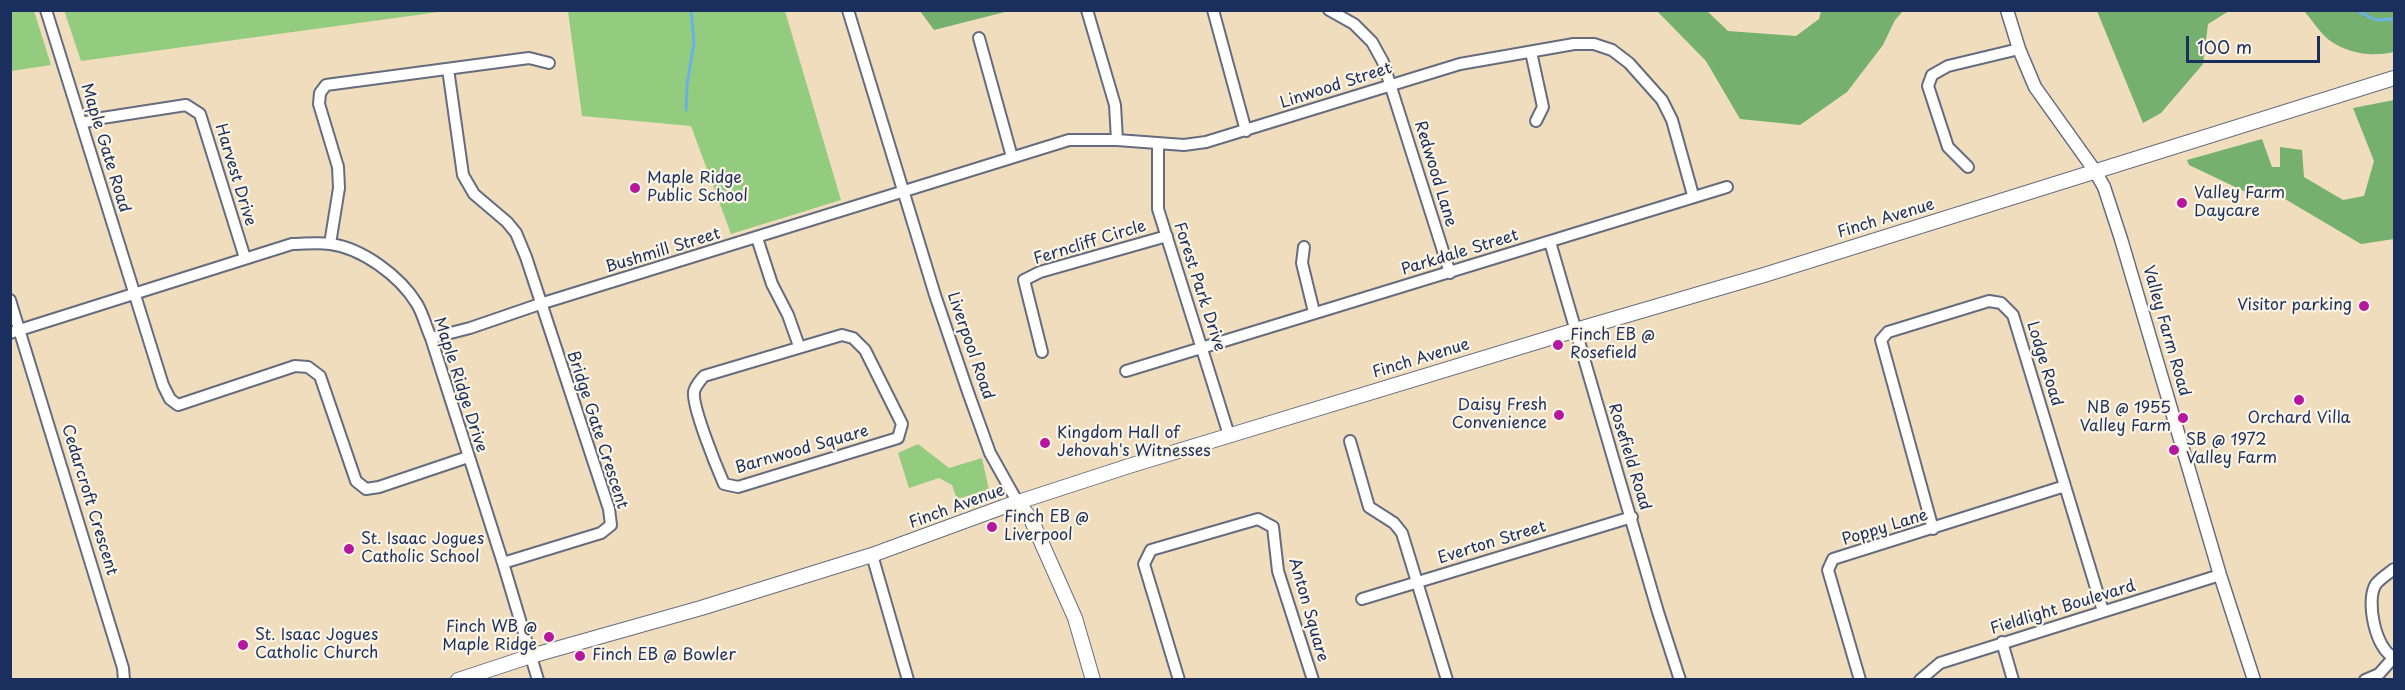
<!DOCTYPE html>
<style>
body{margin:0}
#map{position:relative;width:2405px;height:690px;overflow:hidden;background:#f0ddbd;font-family:"Playpen Sans",sans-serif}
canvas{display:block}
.frame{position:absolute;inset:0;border:12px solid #1b2f5e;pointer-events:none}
.scale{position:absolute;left:2186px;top:36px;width:134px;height:27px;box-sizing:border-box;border:3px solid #1b2f5e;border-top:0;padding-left:8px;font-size:18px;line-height:21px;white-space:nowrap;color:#1b2f5e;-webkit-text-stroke:4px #fcf5e5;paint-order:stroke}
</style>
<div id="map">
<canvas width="2405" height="690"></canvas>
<div class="frame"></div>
<div class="scale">100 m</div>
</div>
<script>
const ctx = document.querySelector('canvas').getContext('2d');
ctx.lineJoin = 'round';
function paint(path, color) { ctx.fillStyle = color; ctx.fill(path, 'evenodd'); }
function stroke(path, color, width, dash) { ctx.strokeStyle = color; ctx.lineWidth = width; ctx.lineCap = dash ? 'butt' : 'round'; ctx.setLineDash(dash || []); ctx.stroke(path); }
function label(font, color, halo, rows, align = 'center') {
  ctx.font = font + ' "Playpen Sans",sans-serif'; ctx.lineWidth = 4.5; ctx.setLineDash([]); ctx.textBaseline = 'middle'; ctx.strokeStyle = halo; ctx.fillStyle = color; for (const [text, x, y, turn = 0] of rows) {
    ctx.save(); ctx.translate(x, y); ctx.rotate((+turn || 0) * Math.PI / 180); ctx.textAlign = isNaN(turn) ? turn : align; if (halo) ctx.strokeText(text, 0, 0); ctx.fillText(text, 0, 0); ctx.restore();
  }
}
paint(new Path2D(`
 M11,10L34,11L51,65L11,71Z
 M64,10L446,11L81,61Z
 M568,11H785L841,200L731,234L691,126L582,116Z
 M918,444L949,468L982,458L989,490L957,499L952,485L939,478L909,488L898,453Z`), '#93cc7f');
paint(new Path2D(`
 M920,11H1009L934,30Z
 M1657,11H1707L1728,31L1796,36L1819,19L1821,11H1903L1895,20L1883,45L1847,92L1800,125L1740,119L1706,61Z
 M2097,11H2229L2208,24L2203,64L2161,113L2143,123Z
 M2304,11H2394V52C2371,57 2349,54 2329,40C2320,33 2312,20 2304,11Z
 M2394,100V239L2361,244L2285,199L2252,195L2189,165L2187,160L2262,139L2272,167H2280V147L2302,150L2304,177L2343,200L2364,196L2374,161L2353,108Z`), '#76b06e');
stroke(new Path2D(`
 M2355,10L2376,20L2394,19
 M686,110L687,85L694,43L691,10`), '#6bb1e2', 3);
const minor = new Path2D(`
 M46,10L163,385L170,399L178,405L295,366L308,367L320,376L356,481L366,489L379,487L468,457
 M848,10L935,295L968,392L990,453L1018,503
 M1087,10L1115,105L1117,140
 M1213,10L1246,131
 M1329,10L1354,24L1372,42L1383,62L1450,273
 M979,38L1012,157
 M1531,52L1543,107L1536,121
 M448,69L463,175L474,194L507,222L516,233L526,257L609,509L611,525L601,533L503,563
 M82,123L102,118L186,105L200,114L245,258
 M1158,144V209L1229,435
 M1968,167L1948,147L1928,86L1932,75L1948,66L2019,49
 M757,238L772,284L788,315L799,346
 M1550,242L1658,612L1680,680
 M330,244L339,188L338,167L319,104L320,93L326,85L529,58L549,63
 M1304,247L1302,263L1314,312
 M10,300L123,668L124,680
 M10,333L292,244C304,244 318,242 330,244C362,248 400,276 417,304C423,314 426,327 431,338L503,563L538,680
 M842,335L853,338L865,350L902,424L898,438L738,487L724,484C717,468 692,407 694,392C695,386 700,381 704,376Z
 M431,338L470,328L540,304L1069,140H1117L1184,145L1206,142L1460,64L1574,44H1594L1612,50L1629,63L1662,100L1672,120L1693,195
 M1042,352L1024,280L1040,272L1167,236
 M1126,371L1727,187
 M1350,441L1369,507L1394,523L1402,533L1447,680
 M1933,529L1881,340L1888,332L1989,301L2001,303L2013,315L2103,611
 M872,555L908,680
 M2394,569C2389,573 2381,578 2376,584C2365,600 2376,651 2394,657
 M1362,599L1632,517
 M2002,642L2013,680
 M1179,680L1144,564L1151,550L1258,519L1273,527L1278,571L1313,680
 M1860,680L1828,570L1833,559L2065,486
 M1920,680L1940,663L2220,575
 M2365,680L2379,674L2394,657`);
const tertiary = new Path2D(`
 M2007,10L2019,49L2035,87L2095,171L2104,187L2121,239L2220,575L2254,680`);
const secondary = new Path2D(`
 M1018,503L1031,519L1075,618L1093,680
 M458,680L531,656L701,608L872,555L1003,507L1129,466L1586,327L1764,275L2394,78`);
stroke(minor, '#666c7f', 14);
stroke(tertiary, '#666c7f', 15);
stroke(secondary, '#666c7f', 16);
stroke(minor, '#fff', 10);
stroke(tertiary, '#fff', 12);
stroke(secondary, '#fff', 14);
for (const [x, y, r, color] of [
 [635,188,6,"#b5179e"],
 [2182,203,6,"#b5179e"],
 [2364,306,6,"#b5179e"],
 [1558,345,6,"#b5179e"],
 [2299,400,6,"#b5179e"],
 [1559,415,6,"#b5179e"],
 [2183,418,6,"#b5179e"],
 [1045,443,6,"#b5179e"],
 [2174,450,6,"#b5179e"],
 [992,527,6,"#b5179e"],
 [349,549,6,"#b5179e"],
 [549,637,6,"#b5179e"],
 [243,645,6,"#b5179e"],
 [580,656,6,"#b5179e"]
]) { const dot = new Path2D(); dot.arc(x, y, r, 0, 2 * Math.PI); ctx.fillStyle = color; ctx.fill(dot); stroke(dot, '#fcf5e5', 2); }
label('16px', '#1b2f5e', '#fcf5e5', [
 ["Linwood Street",1336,86,-18],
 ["Maple Gate Road",105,148,73],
 ["Redwood Lane",1435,174,73],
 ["Harvest Drive",235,175,73],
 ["Finch Avenue",1886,219,-17],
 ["Ferncliff Circle",1090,243,-17],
 ["Bushmill Street",663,251,-17],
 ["Parkdale Street",1460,253,-17],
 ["Forest Park Drive",1199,287,72],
 ["Valley Farm Road",2166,331,74],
 ["Liverpool Road",970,346,71],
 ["Finch Avenue",1421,359,-17],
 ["Lodge Road",2044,364,73],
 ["Maple Ridge Drive",460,385,72],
 ["Bridge Gate Crescent",597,430,72],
 ["Barnwood Square",802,450,-16],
 ["Rosefield Road",1629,457,73],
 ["Cedarcroft Crescent",89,500,73],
 ["Finch Avenue",957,507,-20],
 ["Poppy Lane",1885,528,-17],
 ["Everton Street",1492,543,-17],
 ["Fieldlight Boulevard",2063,608,-17],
 ["Anton Square",1308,610,74]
]);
label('16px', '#1b2f5e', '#fcf5e5', [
 ["Maple Ridge",647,179],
 ["Public School",647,197],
 ["Valley Farm",2194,194],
 ["Daycare",2194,212],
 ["Visitor parking",2352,306,"right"],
 ["Finch EB @",1570,336],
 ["Rosefield",1570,354],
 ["Daisy Fresh",1547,406,"right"],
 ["Convenience",1547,424,"right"],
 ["NB @ 1955",2171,409,"right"],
 ["Valley Farm",2171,427,"right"],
 ["Orchard Villa",2299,419,"center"],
 ["Kingdom Hall of",1057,434],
 ["Jehovah's Witnesses",1057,452],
 ["SB @ 1972",2186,441],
 ["Valley Farm",2186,459],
 ["Finch EB @",1004,518],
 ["Liverpool",1004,536],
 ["St. Isaac Jogues",361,540],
 ["Catholic School",361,558],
 ["Finch WB @",537,628,"right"],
 ["Maple Ridge",537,646,"right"],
 ["St. Isaac Jogues",255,636],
 ["Catholic Church",255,654],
 ["Finch EB @ Bowler",592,656]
], 'left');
</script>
